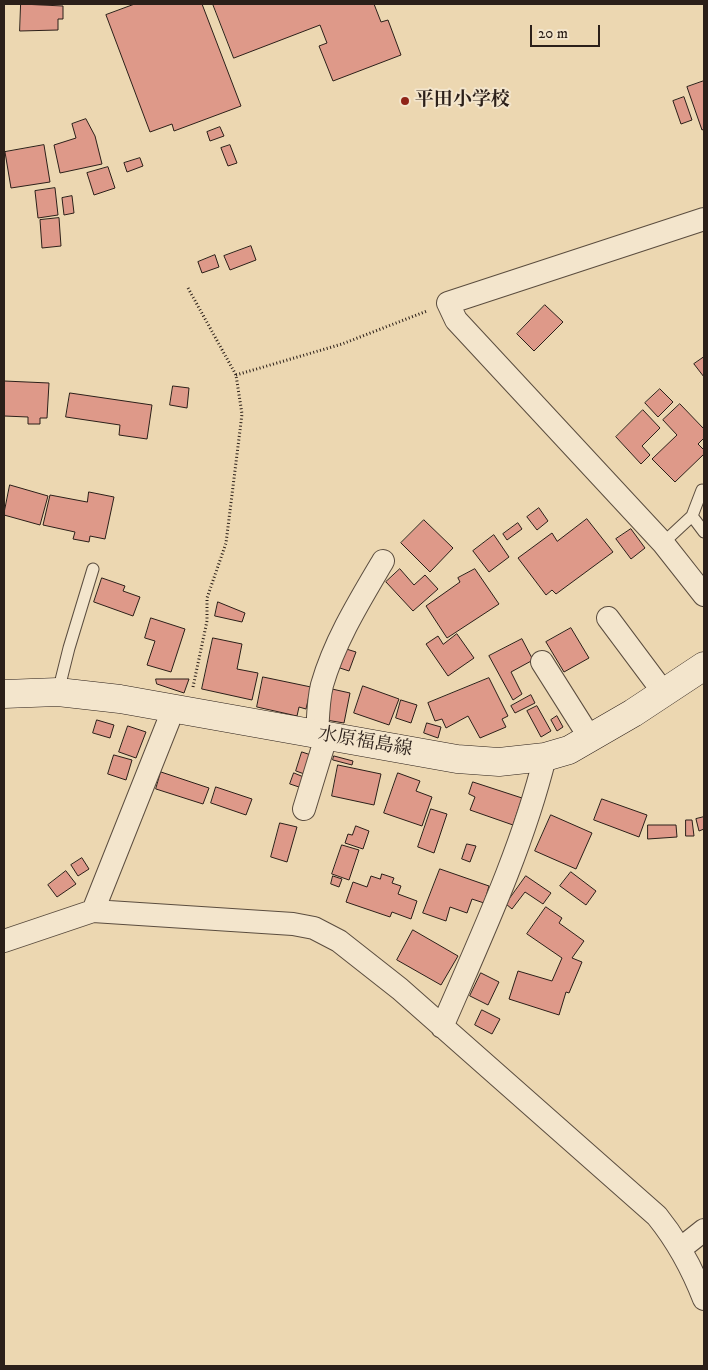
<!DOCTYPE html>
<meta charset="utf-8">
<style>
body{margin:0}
#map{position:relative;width:708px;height:1370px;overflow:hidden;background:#ecd7b1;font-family:"IM FELL DW Pica",serif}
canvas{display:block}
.frame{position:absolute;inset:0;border:5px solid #2b1f19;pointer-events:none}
.scale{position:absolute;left:530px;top:25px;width:70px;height:22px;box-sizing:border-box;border:2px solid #2b1f19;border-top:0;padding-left:6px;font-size:15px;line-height:18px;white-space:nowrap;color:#2b1f19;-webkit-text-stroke:4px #f3e5cc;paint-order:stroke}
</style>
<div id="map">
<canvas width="708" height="1370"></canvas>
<div class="frame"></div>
<div class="scale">20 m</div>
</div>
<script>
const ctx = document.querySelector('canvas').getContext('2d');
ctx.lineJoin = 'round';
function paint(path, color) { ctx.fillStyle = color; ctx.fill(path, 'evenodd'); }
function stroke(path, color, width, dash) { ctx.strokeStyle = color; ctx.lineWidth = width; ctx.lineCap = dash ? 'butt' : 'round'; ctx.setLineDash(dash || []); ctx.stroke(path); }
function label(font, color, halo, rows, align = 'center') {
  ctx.font = font + ' "IM FELL DW Pica","Noto Serif JP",serif'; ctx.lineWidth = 4; ctx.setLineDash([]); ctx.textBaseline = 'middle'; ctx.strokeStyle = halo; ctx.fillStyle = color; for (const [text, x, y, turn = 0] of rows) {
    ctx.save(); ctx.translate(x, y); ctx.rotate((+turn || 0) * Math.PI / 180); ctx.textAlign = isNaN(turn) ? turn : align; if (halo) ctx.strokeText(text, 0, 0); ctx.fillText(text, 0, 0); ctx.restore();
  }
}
const building = new Path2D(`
 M21,4L63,6V19H58V30L20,31Z
 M135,4H202L241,106L174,131L172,124L150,132L106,15Z
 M213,4H376H374L381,22L388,20L401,55L333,81L319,46L327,43L320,25L234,58Z
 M704,81V129L702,130L687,87Z
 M684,97L692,120L681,124L673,101Z
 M86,119L95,136L102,164L60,173L54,145L76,138L72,124Z
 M220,127L224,136L210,141L207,132Z
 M44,145L50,182L11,188L5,152Z
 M230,145L237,163L228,166L221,148Z
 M140,158L143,166L127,172L124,163Z
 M108,167L115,188L94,195L87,173Z
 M55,188L58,215L38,218L35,191Z
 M72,196L74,213L64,215L62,198Z
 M59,218L61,246L42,248L40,220Z
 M251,246L256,260L230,270L224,256Z
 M215,255L219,267L202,273L198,262Z
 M545,305L563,322L534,351L517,334Z
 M704,357V377L694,364Z
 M4,381L49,383L47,418H40V424H28V417L4,416Z
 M173,386L189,388L187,408L170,405Z
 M660,389L673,402L658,417L645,403Z
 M70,393L152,405L147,439L119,435L120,425L66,417Z
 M680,404L704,429V438L698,444L704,450V454L675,482L652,459L677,435L663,420Z
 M643,410L660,428L642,446L650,455L641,464L616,437Z
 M10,485L48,496L40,525L4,515Z
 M89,492L114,497L105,539L90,536L89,542L73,539L75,532L43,525L50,495L87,502Z
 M539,508L548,521L537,530L527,517Z
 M587,519L613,552L556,594L552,590L546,595L518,558L552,533L557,541Z
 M424,520L453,548L430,572L401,543Z
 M518,523L522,529L507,540L503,534Z
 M631,529L645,548L631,559L616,539Z
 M494,535L509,557L489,572L473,551Z
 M400,569L414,585L425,575L438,589L413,611L386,582Z
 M475,569L499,604L447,638L426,606L460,582L458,578Z
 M102,578L125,586L123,591L140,597L133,616L94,602Z
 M218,602L245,613L242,622L215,616Z
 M151,618L185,629L171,672L147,665L155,641L145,638Z
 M571,628L589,658L564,672L546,642Z
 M457,634L474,658L448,676L426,644L438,636L443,644Z
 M213,638L242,644L237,669L258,673L252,700L202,689Z
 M522,639L533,660L511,672L522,694L513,700L489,656Z
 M343,648L356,652L349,671L337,667Z
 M263,677L311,687L306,709L299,707L297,716L257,707Z
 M489,678L508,716L502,719L506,727L480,738L468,716L446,728L442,719L435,721L428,703Z
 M156,679H189L184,693L157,684Z
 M363,686L399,699L389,725L354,713Z
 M332,689L350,693L344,723L326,720Z
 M531,695L535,703L515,713L511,706Z
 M401,700L417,705L411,723L396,718Z
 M537,706L551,731L541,737L527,711Z
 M557,716L563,727L557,731L551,720Z
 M97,720L114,725L110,738L93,733Z
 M427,723L441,727L438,738L424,733Z
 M128,726L146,732L136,758L119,752Z
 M302,752L314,756L307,775L296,771Z
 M114,755L132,760L126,780L108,774Z
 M334,756L353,761L352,765L333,760Z
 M338,765L381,774L374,805L332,796Z
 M161,772L209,788L203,804L156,789Z
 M294,773L306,778L302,788L290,784Z
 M398,773L420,781L416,791L432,797L422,826L384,813Z
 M473,782L522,798L513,825L470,810L475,797L469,794Z
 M216,787L252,799L246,815L211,803Z
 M602,799L647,815L639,837L594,820Z
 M431,809L447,814L434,853L418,847Z
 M551,815L592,833L576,869L535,851Z
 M704,817V829L699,831L696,819Z
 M686,820H692L694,836H686Z
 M280,823L297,827L287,862L271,857Z
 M648,825H676L677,837L648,839Z
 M356,826L369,831L363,849L345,843L348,834L352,835Z
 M467,844L476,846L470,862L462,859Z
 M342,845L359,850L349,880L332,874Z
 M82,858L89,869L78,876L71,865Z
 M440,869L489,886L484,903L472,899L467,913L450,907L446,921L423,913Z
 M66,871L76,884L57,897L48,885Z
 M571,872L596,891L586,905L560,886Z
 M382,874L394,878L392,883L401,886L398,894L417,901L411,919L392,912L390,917L346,902L353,882L367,887L371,876L380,879Z
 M333,876L342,879L339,887L331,884Z
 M526,876L551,893L543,904L525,892L512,909L506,904Z
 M546,907L562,918L559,923L584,941L572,958L582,962L569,993L566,992L559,1015L509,999L518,971L552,981L562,958L527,934Z
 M413,930L458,956L441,985L397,960Z
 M481,973L499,982L488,1005L470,996Z
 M482,1010L500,1019L492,1034L475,1025Z`);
paint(building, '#de9989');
stroke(building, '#2b1f19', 1);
const service = new Path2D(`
 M692,516L704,532
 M663,543L692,516L702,490
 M58,692L69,648L93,569`);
const minor = new Path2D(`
 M704,219L448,303L456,320L663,543L704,595
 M608,618L664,693
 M542,662L590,738
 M317,735C318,719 318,701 322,685C335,640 360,600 383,561
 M304,809L326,737
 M93,911L173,710
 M4,941L93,911L293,924L314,928L339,941L400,989L657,1216C678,1242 692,1268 704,1299
 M442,1027C480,939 522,850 545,757
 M680,1249L704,1230`);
const secondary = new Path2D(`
 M4,694L58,692L120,699L457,759L499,762L545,757L569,750L633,713L704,666`);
stroke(service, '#5b4d3f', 13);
stroke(minor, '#5b4d3f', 24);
stroke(secondary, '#2b1f19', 29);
stroke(new Path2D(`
 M188,288L236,375L242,414L226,543L207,598V621L193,687
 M236,375L342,344L427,311`), '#2b1f19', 3, [1, 2.5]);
stroke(service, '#f3e5cc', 11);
stroke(minor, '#f3e5cc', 22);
stroke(secondary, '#f3e5cc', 28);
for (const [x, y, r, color] of [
 [405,101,5,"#8f2418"]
]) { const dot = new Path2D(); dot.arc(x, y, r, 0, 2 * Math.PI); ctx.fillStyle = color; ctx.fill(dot); stroke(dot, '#f3e5cc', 2); }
label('bold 19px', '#2b1f19', '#f3e5cc', [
 ["平田小学校",415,101]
], 'left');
label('19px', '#2b1f19', '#f3e5cc', [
 ["水原福島線",365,743,10]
]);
</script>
